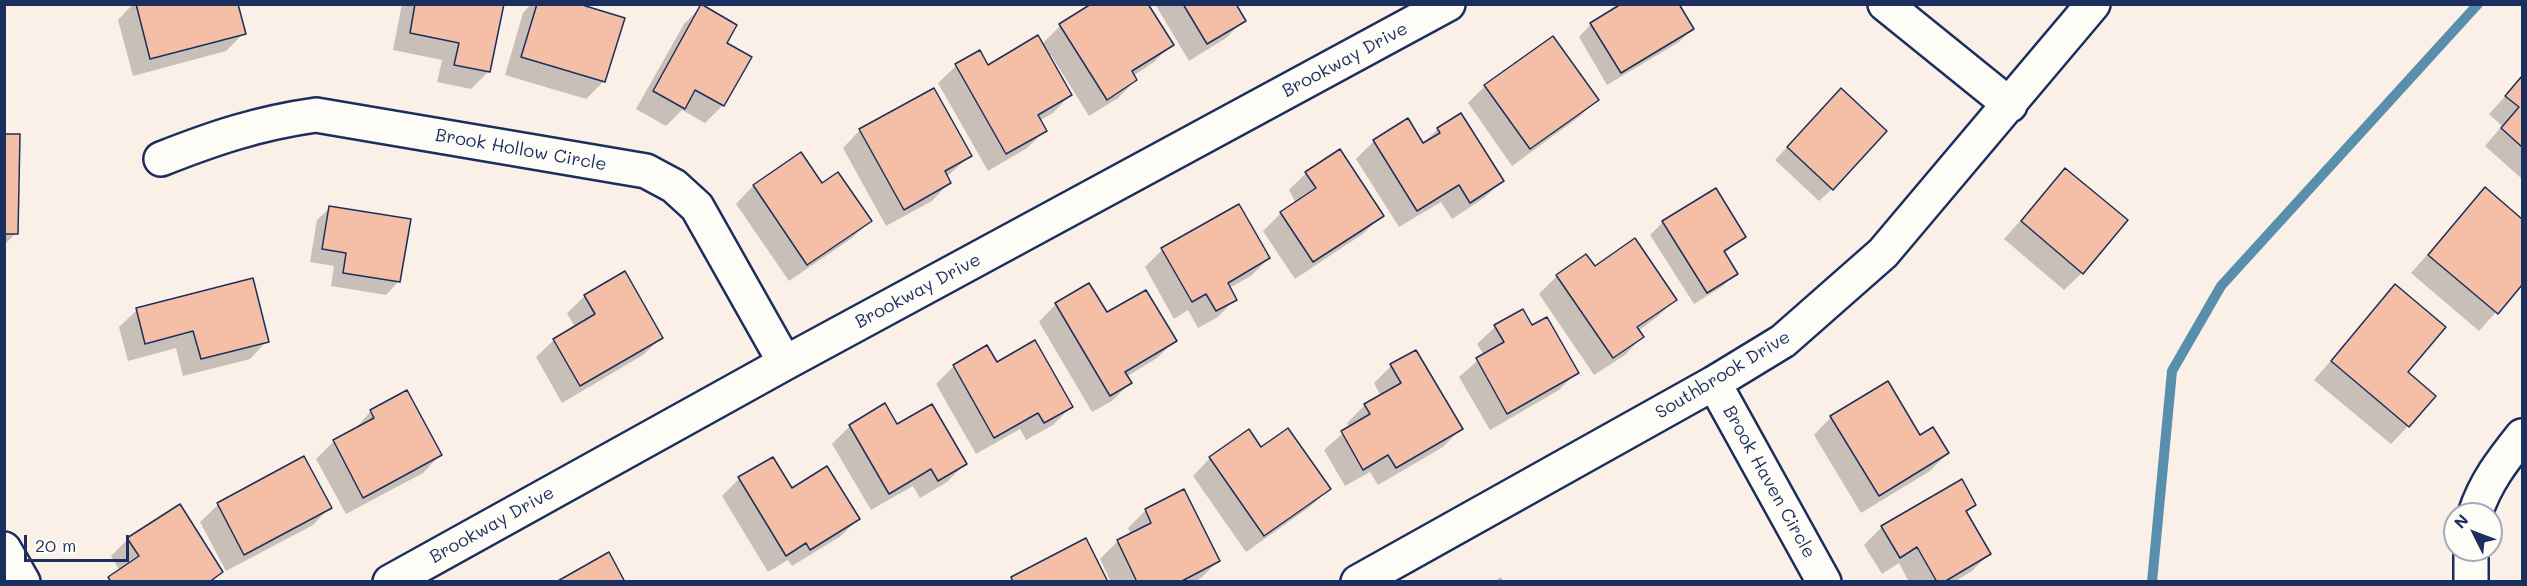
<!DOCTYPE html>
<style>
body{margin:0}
#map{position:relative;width:2527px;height:586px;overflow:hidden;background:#fbf0e7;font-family:Mali,sans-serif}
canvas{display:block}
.frame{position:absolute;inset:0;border:6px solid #1b2f5e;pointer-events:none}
.north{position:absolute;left:2443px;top:502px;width:60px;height:60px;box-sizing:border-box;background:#fdfcf7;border:2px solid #a3aaba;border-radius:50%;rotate:312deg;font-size:16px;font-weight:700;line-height:24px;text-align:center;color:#1b2f5e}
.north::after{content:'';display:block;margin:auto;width:21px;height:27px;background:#1b2f5e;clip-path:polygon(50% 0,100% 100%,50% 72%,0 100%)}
.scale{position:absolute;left:24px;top:535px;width:105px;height:27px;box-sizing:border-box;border:3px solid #1b2f5e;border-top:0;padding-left:8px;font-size:18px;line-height:21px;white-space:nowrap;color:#1b2f5e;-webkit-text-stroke:4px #fdfcf7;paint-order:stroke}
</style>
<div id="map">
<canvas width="2527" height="586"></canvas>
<div class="frame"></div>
<div class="north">N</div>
<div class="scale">20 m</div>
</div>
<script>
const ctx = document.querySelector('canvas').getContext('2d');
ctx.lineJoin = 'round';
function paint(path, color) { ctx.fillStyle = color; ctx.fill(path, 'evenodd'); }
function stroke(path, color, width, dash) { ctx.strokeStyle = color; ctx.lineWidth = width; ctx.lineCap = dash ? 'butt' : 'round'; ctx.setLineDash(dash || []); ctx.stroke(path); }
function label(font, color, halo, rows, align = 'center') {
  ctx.font = font + ' Mali,sans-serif'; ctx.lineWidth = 6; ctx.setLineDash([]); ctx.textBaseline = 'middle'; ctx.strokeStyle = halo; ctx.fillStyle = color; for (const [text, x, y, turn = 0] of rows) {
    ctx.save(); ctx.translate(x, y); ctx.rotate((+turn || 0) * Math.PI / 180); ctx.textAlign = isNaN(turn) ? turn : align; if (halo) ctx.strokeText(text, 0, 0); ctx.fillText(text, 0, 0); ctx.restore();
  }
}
paint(new Path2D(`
 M133,4H237L244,33L226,51L133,76L118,20Z
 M402,4H502L489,71L471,89L437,82L442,60L393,50Z
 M531,4H573L604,81L586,99L505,75L523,13Z
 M1155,4H1234L1244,20L1226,38L1189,61Z
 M702,6L725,43L750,57L723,105L705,123L682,110L666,126L636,109L684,24Z
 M1591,24L1692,29L1679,42L1607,85L1579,37Z
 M1060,26L1172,44L1154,62L1133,76L1136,80L1118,98L1089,116L1051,55L1048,57L1070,95L1053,113L1039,121L1045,131L1027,148L988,171L938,83L956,66L979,52L987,67L1041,45Z
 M2522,78V179L2485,146L2502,126L2489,114Z
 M1485,86L1597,99L1579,117L1512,166L1468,103Z
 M1828,103L1832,189L1819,201L1775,160Z
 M1461,115L1502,181L1484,198L1452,219L1441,202L1399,227L1356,159L1374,141L1422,144L1438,129Z
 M860,130L970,156L946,177L949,183L932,201L886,226L843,148Z
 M4,136L16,233L4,245Z
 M801,154L822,185L870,221L852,238L789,281L736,204L753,186Z
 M2066,170L2082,273L2064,290L2004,239Z
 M1306,173L1382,215L1364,233L1295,279L1263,231L1281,213L1296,203L1289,190Z
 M2485,189L2522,221V283L2479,331L2411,273Z
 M330,208L398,282L386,295L331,286L334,266L310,262L317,220Z
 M1663,222L1744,237L1724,254L1736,273L1723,286L1694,304L1650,235Z
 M1162,250L1269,258L1251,276L1229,288L1235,299L1218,317L1198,328L1188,310L1174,319L1145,267Z
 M1586,256L1594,268L1675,300L1657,317L1638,331L1642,337L1625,355L1594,375L1539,294L1557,276Z
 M2396,286L2406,372L2408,426L2391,444L2314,380Z
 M585,296L661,338L643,355L562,403L536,357L554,340L575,327L567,313Z
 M1056,304L1107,315L1175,341L1157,358L1126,377L1130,383L1112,401L1092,412L1039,322Z
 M137,310L267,341L250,359L183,376L176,348L128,361L119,327Z
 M1522,311L1532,328L1577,372L1559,390L1490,430L1459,377L1484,355L1477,344L1495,327Z
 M987,347L996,364L1071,407L1053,425L1026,440L1020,429L976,454L936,384L954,366Z
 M1391,366L1461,429L1443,447L1378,485L1370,472L1345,486L1324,450L1350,427L1347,423L1365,405L1381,396L1374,383Z
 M371,411L440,455L423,473L346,514L316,459L333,442L354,430Z
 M1831,417L1920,437L1948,453L1930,471L1861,513L1814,435Z
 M850,426H897L965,464L947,482L920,498L913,486L871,510L832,444Z
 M1261,449L1329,489L1311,506L1246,552L1193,476L1210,458Z
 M303,458L330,507L313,525L226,571L200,522L218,505Z
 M739,479L791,490L858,519L841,536L792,566L788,560L768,572L722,496Z
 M1183,491L1219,560L1201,578L1194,582H1111L1100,559L1117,542L1131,535L1128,528L1145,511Z
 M1975,505L1966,513L1989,554L1972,571L1954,582H1909L1899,563L1882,574L1864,545L1882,527Z
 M128,539L222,572L212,582H105L120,571L111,556Z
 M1501,577L1504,582H1494Z`), '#0003');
stroke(new Path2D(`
 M2152,582L2172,371L2221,286L2478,4`), '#588fac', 10);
const building = new Path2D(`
 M136,4H238L246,34L150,59Z
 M415,4H504L490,72L454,65L459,43L410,33Z
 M537,4H579L625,18L605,82L521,57Z
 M701,4L737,25L727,43L752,57L724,106L695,90L685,109L653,91Z
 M1091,4H1148L1174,45L1132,71L1137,80L1107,100L1059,24Z
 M1183,4H1236L1246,21L1207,44Z
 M1621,4H1679L1694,29L1621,73L1590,23Z
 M1038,35L1072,95L1038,115L1047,131L1006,154L955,64L980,50L988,65Z
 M1553,36L1599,100L1530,149L1484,85Z
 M2522,76V147L2501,128L2519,107L2505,96Z
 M934,88L972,156L945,171L951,183L904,210L859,129Z
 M1841,88L1887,131L1833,190L1787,147Z
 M1461,113L1504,181L1470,203L1459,185L1417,211L1373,140L1408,118L1423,143L1440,133L1437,128Z
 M4,134H20L18,234H4Z
 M1340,149L1384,216L1313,262L1280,212L1316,188L1305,172Z
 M801,152L822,183L838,172L872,221L807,265L753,185Z
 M2065,168L2128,220L2083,274L2021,221Z
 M2485,187L2522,219V285L2498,314L2428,255Z
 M1716,188L1746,237L1724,251L1738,274L1707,293L1662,221Z
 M1239,204L1270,258L1228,283L1237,300L1216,311L1206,294L1192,302L1161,248Z
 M329,206L411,219L400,282L343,273L346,253L322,249Z
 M1635,238L1677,300L1637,327L1644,337L1613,358L1556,275L1586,254L1595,266Z
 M625,271L663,338L580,386L553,339L595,314L584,295Z
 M253,278L269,342L201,359L193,331L145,344L136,308Z
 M1089,283L1107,312L1146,290L1177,341L1125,372L1132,383L1110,396L1055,303Z
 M2395,284L2446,327L2408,372L2436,396L2409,427L2331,361Z
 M1523,309L1532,325L1547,317L1579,373L1507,414L1476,358L1504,342L1494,325Z
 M1035,340L1073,407L1044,423L1038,413L994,438L953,365L987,345L997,362Z
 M1416,350L1463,429L1396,468L1388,455L1363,470L1341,431L1370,414L1364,404L1401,383L1390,364Z
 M1888,381L1920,435L1933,427L1949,453L1879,496L1830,416Z
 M407,390L442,455L363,498L333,440L374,418L370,410Z
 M885,403L897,424L932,404L967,464L938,481L931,469L889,494L849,425Z
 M1288,428L1331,489L1264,536L1209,457L1249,429L1261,447Z
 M304,456L332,508L244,555L217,503Z
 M773,457L792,488L827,466L860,519L810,550L806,543L786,556L738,477Z
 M1962,479L1976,505L1966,511L1991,554L1944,582H1937L1917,547L1900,558L1881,526Z
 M1184,489L1220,561L1180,582H1137L1117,540L1151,523L1145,509Z
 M180,504L223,572L209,582H111L108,577L139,556L127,538Z
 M1086,538L1108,582H1013L1011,577Z
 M609,552L625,582H556Z`);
paint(building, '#f4bfa6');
stroke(building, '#1b2f5e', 1.5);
const minor = new Path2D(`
 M1885,4L2010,105
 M161,159C214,138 259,123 316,115L646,171L674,186L697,207L785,363
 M1714,383L1824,582
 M2475,514C2485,483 2502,461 2522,436
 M4,549L23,582
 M2471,550V582
 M390,582L785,363L1448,4
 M1358,582L1714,383L1783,341L1883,253L2093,4`);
stroke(minor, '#1b2f5e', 38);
stroke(minor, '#fdfcf7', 33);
label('18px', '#1b2f5e', '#fdfcf7', [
 ["Brookway Drive",1345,60,-28],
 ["Brook Hollow Circle",521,150,10],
 ["Brookway Drive",918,291,-28],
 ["Southbrook Drive",1723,375,-31],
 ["Brook Haven Circle",1769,482,61],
 ["Brookway Drive",492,525,-29]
]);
</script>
